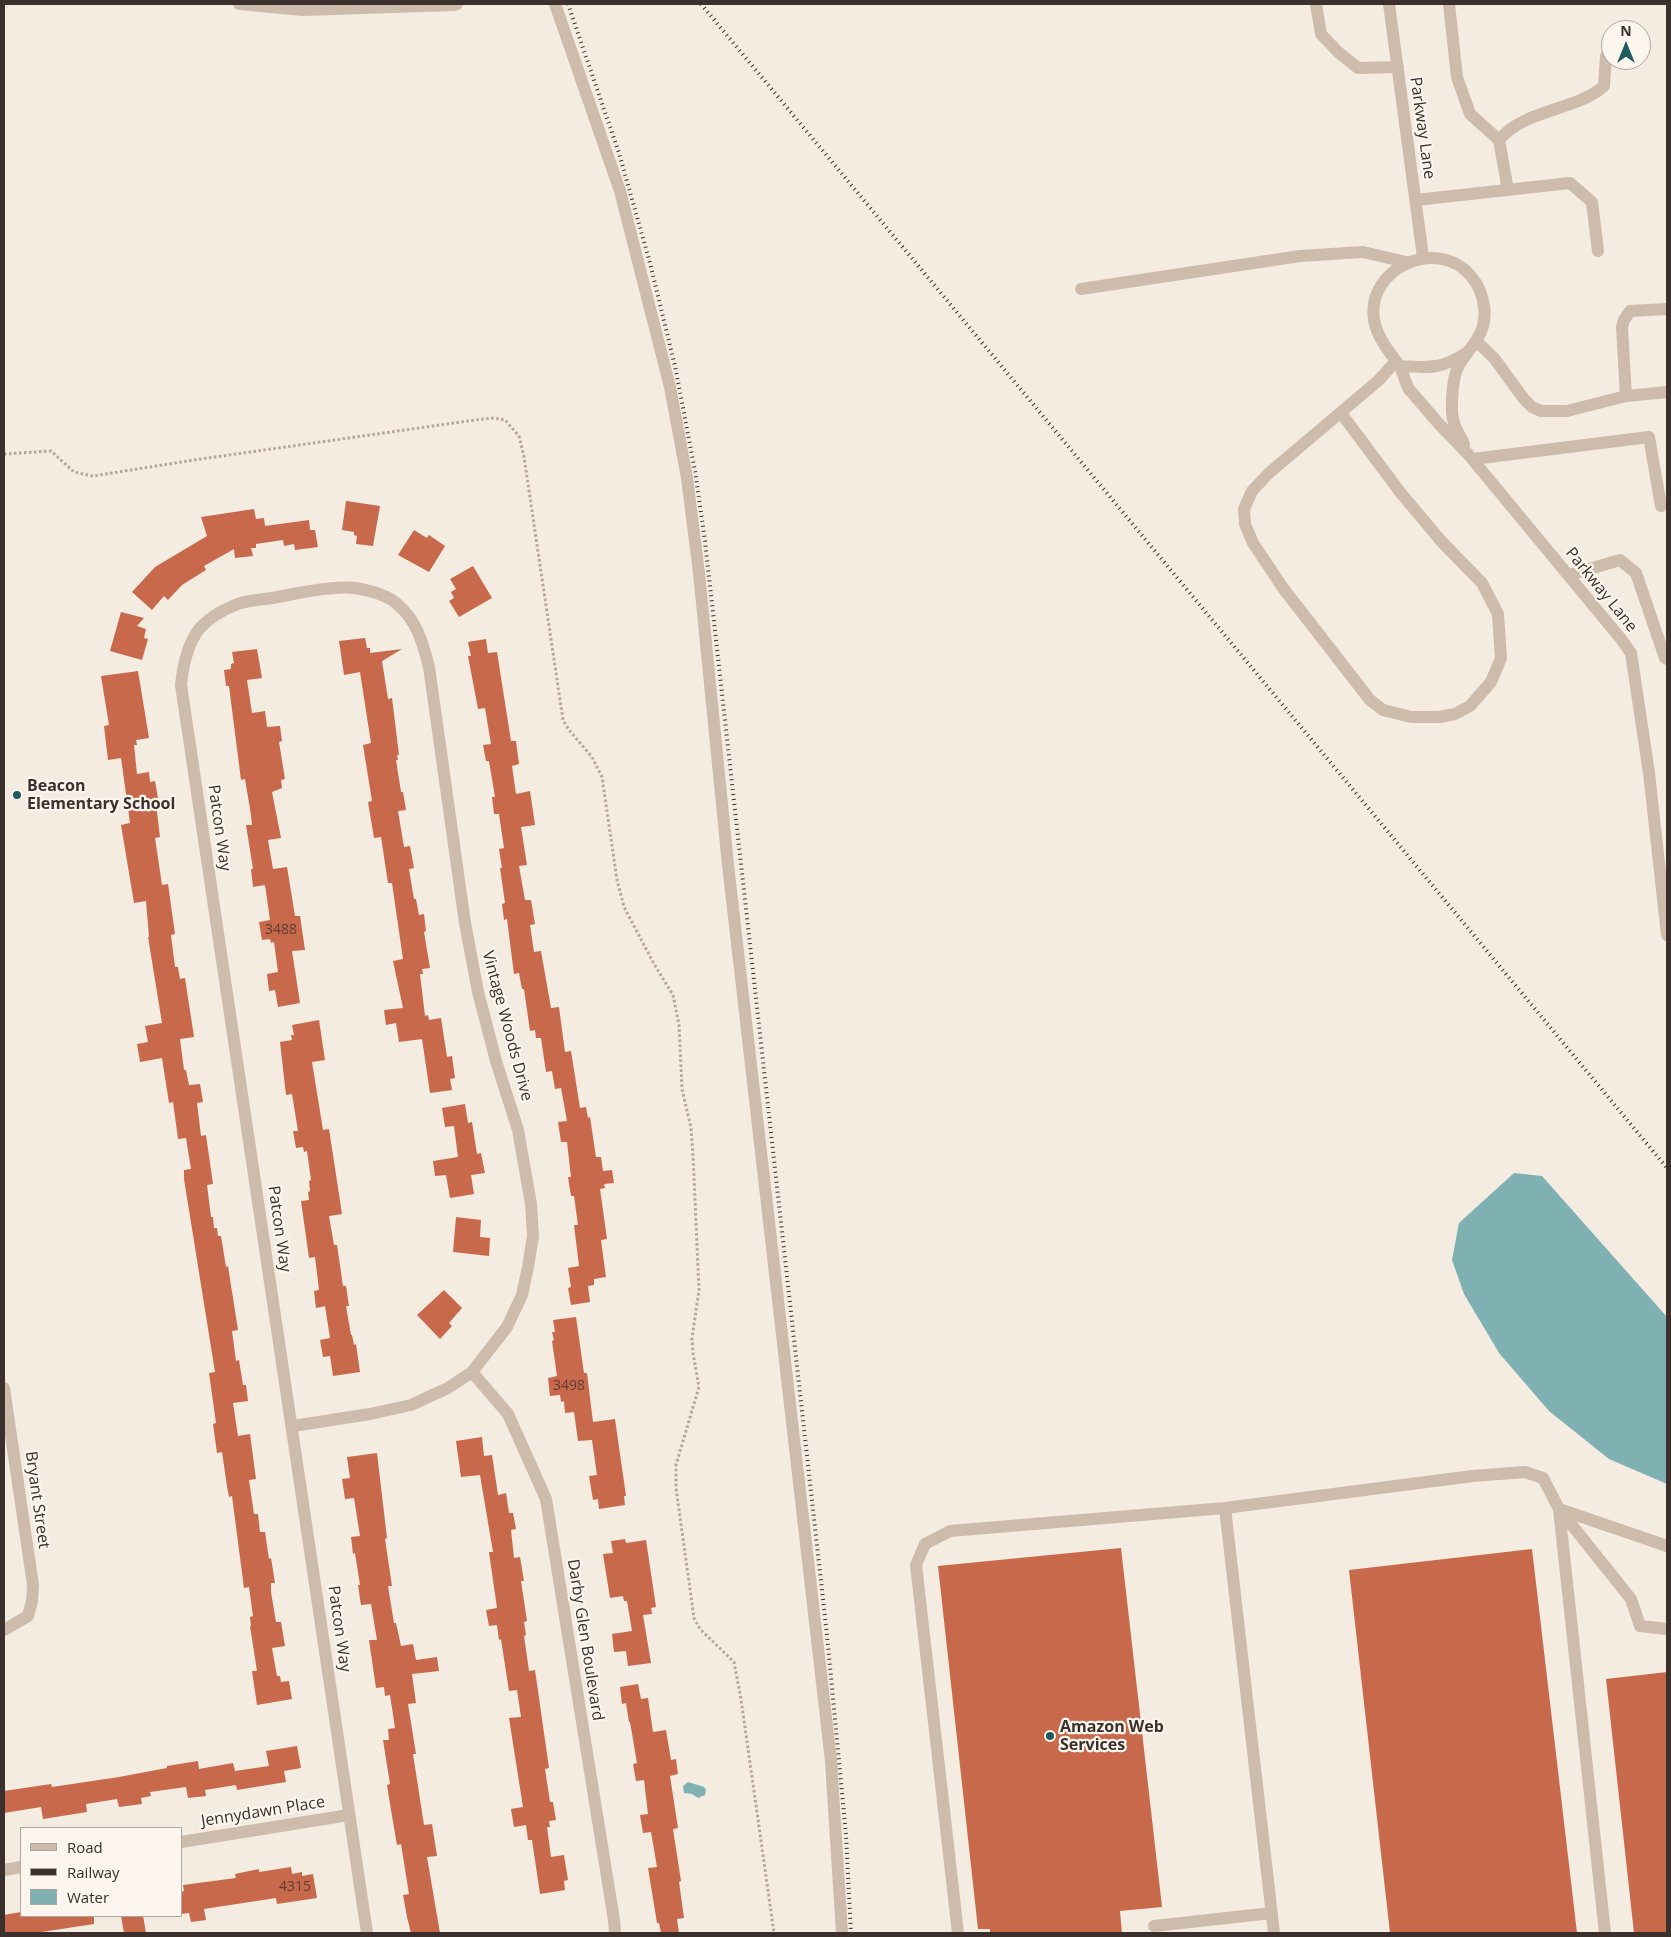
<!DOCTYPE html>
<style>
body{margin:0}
#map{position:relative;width:1671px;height:1937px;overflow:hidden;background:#f4ebe1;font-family:"Open Sans",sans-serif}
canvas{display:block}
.frame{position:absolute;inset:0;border:5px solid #3b302b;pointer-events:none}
.legend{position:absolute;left:20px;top:1827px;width:162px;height:90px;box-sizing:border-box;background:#fbf5ee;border:1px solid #aea6a0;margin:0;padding:6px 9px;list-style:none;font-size:15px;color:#3b302b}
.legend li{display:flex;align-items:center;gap:10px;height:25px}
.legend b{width:25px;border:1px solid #aea6a0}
.north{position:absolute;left:1601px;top:20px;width:50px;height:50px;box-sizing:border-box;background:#fbf5ee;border:1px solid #aea6a0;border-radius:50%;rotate:0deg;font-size:14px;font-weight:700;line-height:20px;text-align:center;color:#3b302b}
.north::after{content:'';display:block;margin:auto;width:18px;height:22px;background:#1f5a5e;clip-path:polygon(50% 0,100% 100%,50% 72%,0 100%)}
</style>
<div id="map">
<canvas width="1671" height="1937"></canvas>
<div class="frame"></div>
<ul class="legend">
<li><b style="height:6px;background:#cdbbac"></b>Road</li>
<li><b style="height:6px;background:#3b302b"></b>Railway</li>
<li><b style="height:14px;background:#7fb0b2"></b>Water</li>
</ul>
<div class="north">N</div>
</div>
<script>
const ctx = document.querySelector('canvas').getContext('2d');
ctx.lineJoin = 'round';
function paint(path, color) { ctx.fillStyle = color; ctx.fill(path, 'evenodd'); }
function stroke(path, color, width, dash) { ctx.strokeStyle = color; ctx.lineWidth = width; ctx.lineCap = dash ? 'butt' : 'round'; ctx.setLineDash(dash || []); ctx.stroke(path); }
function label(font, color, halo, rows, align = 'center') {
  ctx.font = font + ' "Open Sans",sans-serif'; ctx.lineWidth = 4.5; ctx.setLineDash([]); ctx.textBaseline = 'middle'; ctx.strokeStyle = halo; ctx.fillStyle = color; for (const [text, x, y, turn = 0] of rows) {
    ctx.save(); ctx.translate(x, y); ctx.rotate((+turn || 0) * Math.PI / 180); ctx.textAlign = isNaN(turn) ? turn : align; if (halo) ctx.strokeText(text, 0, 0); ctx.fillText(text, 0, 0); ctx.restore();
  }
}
paint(new Path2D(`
 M1514,1173L1542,1176L1667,1317V1484L1609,1459L1549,1411L1499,1353L1464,1294L1452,1260L1459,1223Z
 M688,1782L704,1787L706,1790L705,1795L698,1798L692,1794L684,1793L683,1786Z`), '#7fb0b2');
paint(new Path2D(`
 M346,501L380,506L373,546L356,544L357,536L354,535V532L342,530Z
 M254,509L256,519L264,518L265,526L309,520L310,530H315L318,547L295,550L294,544L284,546L283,540L256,544V548H251L253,556L235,558L234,549L204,566L206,570L182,585L168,600L164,596L152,610L132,592L155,567L207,536L201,517Z
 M414,530L427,538L429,535L445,546L429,572L398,555Z
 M473,566L492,598L459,617L449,601L454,598L451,592L456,589L450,579Z
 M121,612L144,618L137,626L146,629L144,638L148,639L142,660L110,651Z
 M365,638L367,648H370V653L402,649L382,661L388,699L392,698L399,755H397L398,760H396L401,792H403L406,810L398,811L404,847L410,846L414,868L409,869L414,899H416L419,915L424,914L426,931L424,932L430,968L422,969L423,974H420L425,1016L428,1015L429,1020L441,1018L447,1057L452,1056L455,1078L450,1079L452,1090L430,1093L422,1039L399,1042L396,1023L386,1025L384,1010L403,1008L393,961L403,959L392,883H388L381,837L374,838L368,802L372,801L363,745L371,743L360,672L344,675L339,641Z
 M486,639L488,653L497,652L511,741H516L519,764L512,766L516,794L530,791L535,825L521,827L527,865L519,866L525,900H531L535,924L530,925L534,952L541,951L551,1008L559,1007L565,1052L571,1051L580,1108L586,1107L588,1118L590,1117L596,1157H601L603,1171L612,1170L614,1183L604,1184L605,1188L600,1189L607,1239L601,1240L606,1277L594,1279V1285L588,1286L590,1302L571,1305L568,1288L571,1287L568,1268L579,1266L574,1225H578L574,1196H571L568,1177H571L567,1142H561L558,1122L567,1121L561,1088L555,1089L552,1071L546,1072L541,1038H536L535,1030L530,1031L524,989H522L519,973L514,974L507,919L504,920L502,904L505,903L500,868H502L499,849L504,848L499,814H494L492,797H495L489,761H486L483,745L491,744L485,708L478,709L468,656H471L468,642Z
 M257,649L262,678L247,680L252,713L265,711L267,727L280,726L282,741L279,742L285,779L281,780L282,788L272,792L281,838L268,840L273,869L287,867L295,916H300L305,950L292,951L300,1003L278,1007L275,990L269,991L267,974L278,972L274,942L271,943L270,939L262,940L259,922L270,920L265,885L253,887L251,869H253L246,825H252L251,815L245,779L241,780L229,686H226L224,670L231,669V664L234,663L232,652Z
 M138,671L149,738L136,740L137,745H134L137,774L149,772L150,782L155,781L159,804H156L160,837L155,838L162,885L168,884L175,934L171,935L175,967H178L180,979L185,978L194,1037L180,1039L184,1070H186L189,1085L200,1084L203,1102L197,1103L201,1136L206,1135L213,1184L207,1185L211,1217H213L214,1228H217L218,1236H221L226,1267L228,1266L238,1330L232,1331L236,1361L239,1360L243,1385H246L248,1401L233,1403L238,1436L250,1434L256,1479L249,1480L254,1514H258L260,1532H265L269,1559L271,1558L275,1583H271V1592L276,1622H281L285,1646L272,1648L277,1676H280L281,1682L289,1681L292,1699L257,1705L252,1671H257L250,1626H251L250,1617L253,1616L249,1587L244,1588L232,1496L229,1497L227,1486L222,1452L217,1453L213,1424L216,1423L209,1373L215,1372L184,1179V1170L191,1169L186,1138L178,1139L173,1102L169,1103L162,1058L140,1062L137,1044L148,1042L145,1026L162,1023L148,937H149L146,901L134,903L121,825L130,823L121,758L108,760L104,726L109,725L101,676Z
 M319,1020L325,1060L312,1062L323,1130L329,1129L342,1214L329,1216L334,1245H337L343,1286H346L349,1306H346L351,1335H352L354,1345L356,1344L360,1372L333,1376L330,1356L323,1357L320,1340L330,1338L325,1306L316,1308L314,1291L319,1290L315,1257L309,1258L301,1201L309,1200L308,1192L310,1191L309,1181L311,1180L307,1151L304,1152L303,1147L296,1148L293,1131H298L292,1094L286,1095L280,1042L292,1040L291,1035H294L292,1025Z
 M465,1104L468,1123L472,1122L477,1154L481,1153L485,1173L471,1175L474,1194L450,1198L446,1175L435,1176L433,1161L458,1157L454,1126L445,1127L442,1108Z
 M456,1217L481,1220L480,1237L490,1238L489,1256L453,1252Z
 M444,1290L462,1308L449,1323L452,1326L440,1339L417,1315Z
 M576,1317L584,1373H587L593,1422L615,1419L626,1496H624L625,1505L599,1509L598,1499L593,1500L589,1476L597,1475L592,1440L578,1441L574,1412L565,1413L564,1401L561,1402L560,1395L550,1396L548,1378L557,1376L552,1341L554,1340L552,1332H555L553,1320Z
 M482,1437L484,1456L492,1455L498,1495L506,1493L509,1513H513L516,1529L511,1530L514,1558L520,1557L524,1581H521L527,1621L524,1622L526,1635L524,1636L529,1671L535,1670L549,1768L545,1769L550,1802H553L556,1820L549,1821L550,1827H547L551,1857L564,1855L568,1880L564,1881L565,1890L540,1894L532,1840H528L526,1825L514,1827L511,1809L523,1807L509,1718L521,1717L517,1690L509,1691L501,1639L499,1640L497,1625L489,1626L486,1610L497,1608L489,1552H493L480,1475L461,1477L456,1441Z
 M377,1453L387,1538L385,1539L392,1586H388L394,1623H396L401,1646L413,1644L416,1660L437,1657L439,1671L412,1674L416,1703L408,1704L416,1754H413L424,1825L432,1824L437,1856L427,1857L440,1933H411L407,1917L403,1895L409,1894L401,1844L397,1845L391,1810L387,1785L390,1784L383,1740H389L388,1729L395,1728L390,1695L385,1696L384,1687L376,1688L369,1640H377L371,1604L361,1605L358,1585H360L355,1553L353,1554L351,1537L360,1536L354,1498L345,1499L342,1479L350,1478L347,1457Z
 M625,1539L626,1543L646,1540L656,1607L651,1608L652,1614L643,1615L651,1663L628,1666L626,1651L614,1652L612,1634L632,1631L627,1601H624L623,1596L610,1598L603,1554L613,1553L611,1541Z
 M1121,1548L1162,1907L1120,1911L1122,1933H990V1929H978L938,1566Z
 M1532,1549L1577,1933H1390L1349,1570Z
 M1667,1672V1933H1634L1606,1679Z
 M638,1684L641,1699L648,1698L653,1732L666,1730L671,1760L676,1759L678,1774L670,1776L678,1828L673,1829L681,1881L679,1882L684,1918L677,1919L679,1933H661L659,1923H657L648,1868L657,1867L651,1832L643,1833L640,1815L648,1814L644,1780L636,1781L633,1764L637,1763L630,1722H629L626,1703L622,1704L620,1687Z
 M297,1746L301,1768L284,1771L286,1782L237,1790L236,1785L205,1790L206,1796L188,1798L186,1787L150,1792L151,1796L141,1798L142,1804L119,1807L117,1799L86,1804L87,1812L43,1819L41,1807L4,1813V1791L51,1784L52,1787L119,1777L167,1768V1766L198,1761L199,1769L233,1763L235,1771L269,1766L266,1751Z
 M291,1867L292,1874L302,1872V1876L313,1874L317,1898L277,1904L276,1898L204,1909L206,1920L191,1922L189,1913L181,1914V1892L184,1891L183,1885L236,1878L235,1874L259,1869V1872Z
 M21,1912V1916H94V1924L35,1933H4V1915Z
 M121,1916H143L146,1933H124Z`), '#c8694b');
stroke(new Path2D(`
 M4,454L51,451L74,472L93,476L194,460L475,420L494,418L505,420L519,436L524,457L563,720L569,730L592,757L602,777L617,880L624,907L654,964L673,995L679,1025L682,1089L691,1128L693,1155L699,1290L692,1338L693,1353L699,1387L676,1465V1488L694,1618L700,1629L734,1662L741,1699L774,1933`), '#b9a596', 3, [2.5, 2.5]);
stroke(new Path2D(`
 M239,4L303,10L454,5L457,4
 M555,4L620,191L670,387L687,478L699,573L728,865L831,1761L842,1933
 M1316,4L1321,34L1338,52L1358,68L1398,67
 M1389,4L1423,257
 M1449,4L1457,77L1470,114L1499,140
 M1508,190L1499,140C1524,109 1576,111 1604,86L1606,56
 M1416,200L1570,183L1592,202L1598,251
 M1081,289L1300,256L1363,252L1406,262
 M1476,341L1494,358L1524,399L1532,407L1541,411H1567L1626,396L1667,392
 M1400,366L1408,388L1439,424L1468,454L1621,639L1631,653L1649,773L1667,935
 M1626,396L1622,327L1624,320L1630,311L1667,309
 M1341,413L1400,492L1441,541L1482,583L1498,614L1501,658L1491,682L1470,706L1455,714L1439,717H1411L1383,710L1370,700L1283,588L1253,543L1245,524L1244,509L1252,491L1269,473L1379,380L1396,361
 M1464,444C1461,437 1456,430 1454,423C1450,411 1452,379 1458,367C1463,357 1471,349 1477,339C1490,320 1485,293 1471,276C1437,236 1366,268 1374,320C1377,337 1389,352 1400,366C1432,368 1441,369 1468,352
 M1473,459L1649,437L1661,506
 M1569,575L1620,560L1636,573L1665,658L1667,659
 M472,1372L508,1414L546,1499L614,1920L615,1933
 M4,1388L33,1585L32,1601L28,1616L4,1630
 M293,1426L370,1414L411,1405L448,1388L472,1372L507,1327L522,1295L528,1267L533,1236L531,1204L518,1130L496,1061L478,992L465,923L429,667C423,644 417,620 397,604C387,595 368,590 355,588C333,585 295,594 272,598C260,600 246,600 235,605C223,610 209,618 200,628C187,644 183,665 181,685L367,1933
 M1559,1509L1631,1599L1640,1626L1667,1629
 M1559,1509L1667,1546
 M181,1842L349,1815
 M4,1870L21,1867
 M1154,1926L1272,1913
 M958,1933L916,1565L925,1544L950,1531L1225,1508
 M1274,1933L1225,1508L1473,1476L1525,1472L1543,1478L1559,1509L1605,1933`), '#cdbbac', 12);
stroke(new Path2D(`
 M568,4L619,153L650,263L675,366L695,471L705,541L827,1635L846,1835L851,1933
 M701,4L1667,1168`), '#3b302b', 4, [1, 4]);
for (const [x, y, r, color] of [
 [17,795,5,"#1f5a5e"],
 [1050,1736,5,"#1f5a5e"]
]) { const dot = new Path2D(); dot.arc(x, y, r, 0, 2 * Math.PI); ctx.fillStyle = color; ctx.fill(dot); stroke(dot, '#fbf5ee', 2); }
label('14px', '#5e3e33', null, [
 ["3488",281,930],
 ["3498",569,1386],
 ["4315",295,1887]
]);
label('16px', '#3b302b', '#fbf5ee', [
 ["Parkway Lane",1422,128,82],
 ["Parkway Lane",1601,590,51],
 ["Patcon Way",219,828,82],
 ["Vintage Woods Drive",507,1026,75],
 ["Patcon Way",279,1229,82],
 ["Bryant Street",37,1500,82],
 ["Patcon Way",339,1629,82],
 ["Darby Glen Boulevard",585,1640,81],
 ["Jennydawn Place",263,1812,-9]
]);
label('bold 16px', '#3b302b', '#fbf5ee', [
 ["Beacon",27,786],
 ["Elementary School",27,804],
 ["Amazon Web",1060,1727],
 ["Services",1060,1745]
], 'left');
</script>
